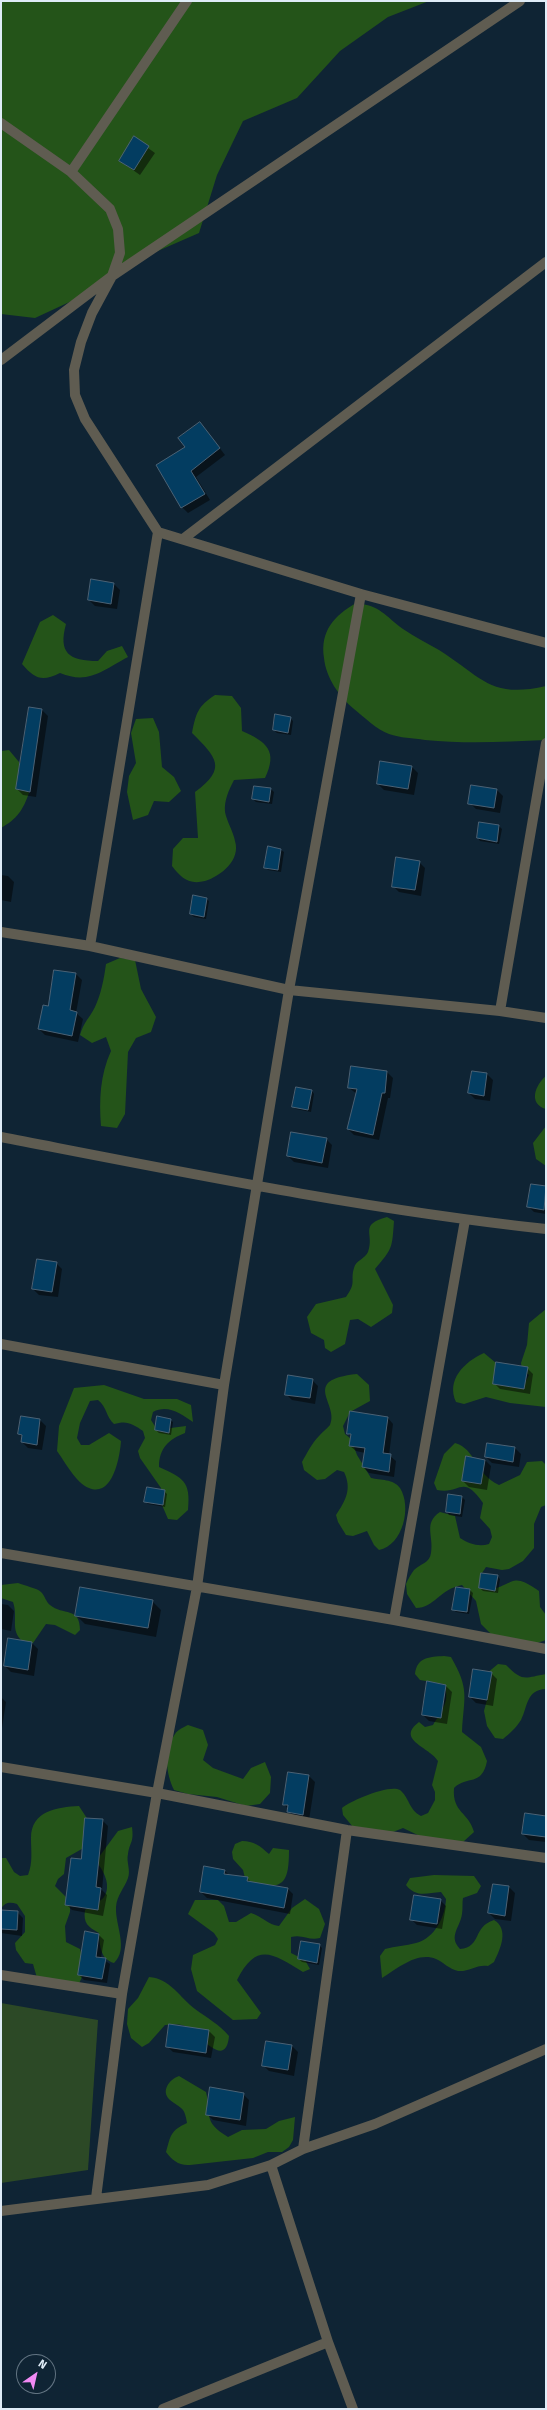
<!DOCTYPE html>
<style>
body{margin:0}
#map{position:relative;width:547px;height:2410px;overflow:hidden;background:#0f2434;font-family:"Fira Sans",sans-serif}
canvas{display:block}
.frame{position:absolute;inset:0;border:2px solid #dfecf7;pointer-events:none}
.north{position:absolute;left:16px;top:2354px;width:40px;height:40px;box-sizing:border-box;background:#0f2434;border:1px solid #627482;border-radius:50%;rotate:34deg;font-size:11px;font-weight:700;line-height:16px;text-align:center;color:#dfecf7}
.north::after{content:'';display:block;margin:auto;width:14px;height:18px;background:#f18af4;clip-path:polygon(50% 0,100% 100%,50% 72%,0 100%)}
</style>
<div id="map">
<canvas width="547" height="2410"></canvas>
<div class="frame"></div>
<div class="north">N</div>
</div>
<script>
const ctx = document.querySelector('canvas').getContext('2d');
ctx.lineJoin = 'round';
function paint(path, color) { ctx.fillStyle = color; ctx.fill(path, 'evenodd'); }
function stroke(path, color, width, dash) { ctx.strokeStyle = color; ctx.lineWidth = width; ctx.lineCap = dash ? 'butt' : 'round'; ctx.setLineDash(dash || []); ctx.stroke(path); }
paint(new Path2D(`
 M1,2003L98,2020L88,2170L1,2183Z`), '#2c4926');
paint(new Path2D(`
 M1,1H429L388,17L340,51L297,98L243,121L217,175L199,233L144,257L91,292L35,318L1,314Z
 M356,603C381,606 384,615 403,629C415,637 427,643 439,650C482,677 490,699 546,686V740C505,742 465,744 425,740C413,738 400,738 389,734C377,730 364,717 354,709C339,696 326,678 324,658C320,631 334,616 356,603Z
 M53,615L66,624C58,653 69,661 98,661L107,651L122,646L128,657C103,670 89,685 60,673C42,682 35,679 22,664L40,622Z
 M215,695L232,696L241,708L242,731C267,742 278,751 265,778L234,780C229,790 224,800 225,812C227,822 233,831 235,841C241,860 221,876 205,881C189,885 181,878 172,866L173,849L183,838H198L195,792C228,768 216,757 192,733C196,713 198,706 215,695Z
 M153,718L159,732L162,767L174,777L181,791L169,802L154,801L148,815L133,820L127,792L129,776L136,763L131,733L136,719Z
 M9,750L19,762V780L29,793C23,810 17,819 1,828V751Z
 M120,958L135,960L141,989L156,1017L151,1032L136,1038L128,1052L125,1114L117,1128L101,1126C99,1100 100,1075 111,1051L106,1037L92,1043L80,1035C84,1021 89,1019 95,1007C101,994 104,979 106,964Z
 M546,1076V1109C528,1104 535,1085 546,1076Z
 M546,1126V1166L536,1159L533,1143Z
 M387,1217L394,1221C392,1248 393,1248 375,1269L393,1305L392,1313L371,1327L358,1319L350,1320L345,1344L331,1352L325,1348L324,1340L311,1333L307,1317L316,1304L346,1297C357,1282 350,1281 354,1268C356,1260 365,1259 368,1252C375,1233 358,1225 387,1217Z
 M546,1309V1407L510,1403L486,1397L464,1404L456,1402C446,1380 464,1362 484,1353L496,1363L517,1386L525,1383L529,1375L522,1370L521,1363L527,1345L529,1323Z
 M357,1374L369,1385L370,1401L350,1412L343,1426L345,1434L351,1439L357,1455L371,1478C380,1480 394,1479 400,1488C412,1507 403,1545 379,1550L374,1545L367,1531L353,1536L346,1535L338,1522L336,1515C346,1500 352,1489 344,1472L337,1470L325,1479L317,1480L304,1470L302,1462C307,1453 312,1443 319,1436C322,1432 327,1429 330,1425C340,1404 299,1380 357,1374Z
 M104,1385L144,1399H177L191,1405L193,1422C181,1414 168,1404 153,1412L151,1420L156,1428L163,1429L186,1426L185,1433C169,1439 159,1448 159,1467C183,1478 191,1481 188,1510L177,1520L168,1519L162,1505L161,1488L140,1458L138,1451L145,1438L143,1431C133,1424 127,1420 114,1424C106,1417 107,1407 98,1400L90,1401L80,1423L77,1438L81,1445H89L109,1433L121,1441C120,1456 113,1498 89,1488C76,1483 65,1462 57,1451L59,1426L74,1388Z
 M455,1443C476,1449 475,1474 499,1485L520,1475L527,1462L542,1461L546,1465V1505L541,1507L534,1524V1548L523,1561L509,1569L502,1570L486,1567L482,1573L488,1590C516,1585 510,1571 539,1591L540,1607L546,1615V1640L537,1643L499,1642L481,1624L476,1601L462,1585C440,1589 434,1608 416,1608L407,1594L406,1584C408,1579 411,1574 414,1570C420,1564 430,1563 431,1553C434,1536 423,1523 440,1512L455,1516L460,1538C469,1544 479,1547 489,1544L492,1537L490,1529L480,1518L483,1503C462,1473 461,1495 437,1490L434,1483L444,1454Z
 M18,1583C25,1586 37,1588 41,1592C45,1596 46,1602 50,1605C63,1616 80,1606 80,1630L75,1635L55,1625L46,1624L33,1643L26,1644C8,1632 19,1619 13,1602L1,1598V1585Z
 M444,1656L451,1657C470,1690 464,1696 462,1732L481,1747L487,1761C482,1787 467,1775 454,1788C452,1813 469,1812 474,1832L463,1842L424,1838L403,1828L388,1834L353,1827L343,1815L342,1808C350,1801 389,1784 400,1790C409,1797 409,1810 421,1816L428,1813L435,1800V1792L432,1785L438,1761C430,1747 395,1740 419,1722L425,1727L433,1725C441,1712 452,1699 443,1684L420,1680L415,1674C417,1657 429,1657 444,1656Z
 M498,1664L506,1665C523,1682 524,1678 546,1674V1689C526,1690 528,1706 521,1720C516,1728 510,1733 503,1739L495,1738L487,1726L484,1711L488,1696L486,1674Z
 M188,1725L203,1730L208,1745L203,1760L213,1768L243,1779L251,1768L265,1762L271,1777L270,1793L260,1804L246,1806L217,1797L188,1794L174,1790C166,1773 163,1751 175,1734C177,1730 184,1727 188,1725Z
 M79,1806L90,1823L87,1846L66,1858L64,1874L58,1879L55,1886L66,1897L70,1904V1912L65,1926L66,1942L80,1949C84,1963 86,1975 77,1986L37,1978L33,1964L25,1963L16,1950L15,1943L25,1932V1916L17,1904C10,1902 5,1902 1,1909V1858H6L14,1872L20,1876L28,1875C33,1862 31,1852 31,1838C31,1811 57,1807 79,1806Z
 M132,1827C134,1843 130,1841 128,1854C126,1862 131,1870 128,1878C124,1889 117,1895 116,1907C115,1925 129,1949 114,1963C100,1959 100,1946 99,1933C88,1927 83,1923 85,1910C90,1905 100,1903 104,1897C112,1885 103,1870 96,1861L118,1831Z
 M242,1841C254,1841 260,1846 269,1854L273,1848L289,1850C289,1889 281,1887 247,1886L243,1870L233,1859L232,1852L235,1844Z
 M434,1875L474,1876L481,1886L477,1893L463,1898C462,1903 463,1908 462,1914C460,1928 448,1936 460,1949C482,1947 472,1927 494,1920C509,1929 501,1948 494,1962L488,1966C477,1964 469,1972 458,1971C449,1969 443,1962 436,1959C417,1951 397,1969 382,1978L380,1956L385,1949C395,1946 406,1946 416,1943C435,1938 445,1917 446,1899L441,1892C427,1893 416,1898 406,1885L410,1878Z
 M305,1899L319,1909L325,1924L320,1938C309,1941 303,1934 291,1937V1953L305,1960L310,1969L303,1972C273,1954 257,1941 237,1980L261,2013L257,2019L233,2020L197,1991L191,1969L193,1955L215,1945L218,1939L214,1933L188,1914L195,1900H218L224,1906L229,1922H236L251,1913C262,1916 268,1925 279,1926L292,1908Z
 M149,1977C170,1978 180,1998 195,2009C207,2018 219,2024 229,2036C226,2071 198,2033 187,2027C180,2023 173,2025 165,2025L149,2043L142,2047L131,2038L127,2024L128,2009L138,1998Z
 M179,2076L206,2092C212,2116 202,2121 228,2137L242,2130L266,2129L279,2121L295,2117L293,2140L289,2147L282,2152H268L253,2158L190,2165C179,2166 172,2160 166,2152C171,2135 170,2131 187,2123C186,2117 185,2111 181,2108C178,2105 173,2103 170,2100C160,2091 170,2079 179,2076Z`), '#245419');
paint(new Path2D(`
 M134,138L155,153L140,175L120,161Z
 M205,429L225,455L196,477L210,500L188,513L182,507L187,447Z
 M92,581L114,584L120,590L117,609L95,606L89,600Z
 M42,710L48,716L36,797L23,795L17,789Z
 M290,718L293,721L291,735L277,733L274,730Z
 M381,762L412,767L418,773L414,795L384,790L378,784Z
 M472,786L497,790L503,796L500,813L476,809L470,803Z
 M255,787L271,789L274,792L272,804L256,802L253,799Z
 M499,826L502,829L499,844L480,841L478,838Z
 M281,850L284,852L281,872L268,870L266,867Z
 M419,862L425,868L421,896L399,892L393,886Z
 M1,875L8,876L14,882L11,902L1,900Z
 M206,899L209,901L206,919L194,917L191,914Z
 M76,974L82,980L76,1013L83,1019L78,1042L45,1035L39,1029L49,1007Z
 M352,1067L387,1072L393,1078L390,1098H388L379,1140L354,1135L348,1129L357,1094L349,1088Z
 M473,1072L487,1074L493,1080L490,1101L475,1099L469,1093Z
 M312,1091L314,1094L311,1112L296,1109L293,1107Z
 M326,1139L332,1145L328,1168L294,1162L288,1156Z
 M532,1185L546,1187V1214L534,1212L528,1206Z
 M56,1263L62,1269L58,1297L39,1295L33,1289Z
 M527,1368L533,1374L530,1394L500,1389L494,1383Z
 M312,1380L318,1386L315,1404L292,1400L286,1394Z
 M388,1418L393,1424L389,1455L396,1461L394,1477L369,1473L363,1467L365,1453L356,1451L350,1446L351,1437L348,1433Z
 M40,1420L46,1426L42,1450L28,1448L22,1442L23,1438L19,1434Z
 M170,1420L173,1422L171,1435L159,1433L156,1430Z
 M515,1448L521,1454L519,1467L492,1463L486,1457Z
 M485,1460L491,1466L487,1490L469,1487L463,1481Z
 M164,1491L167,1494L165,1507L148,1504L145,1501Z
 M449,1495L462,1497L465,1500L462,1517L449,1515L447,1512Z
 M497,1576L500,1579L498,1593L483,1591L480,1588Z
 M457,1588L470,1590L473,1593L469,1614L456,1612L453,1609Z
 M152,1601L161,1610L156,1637L85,1624L76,1615Z
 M1,1604L8,1605L14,1611L11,1631L1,1629Z
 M9,1639L32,1643L38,1649L34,1676L11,1672L5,1666Z
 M491,1673L497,1679L493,1706L476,1703L470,1697Z
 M446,1686L452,1692L447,1724L429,1721L423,1715Z
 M1,1697L6,1702L2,1728H1Z
 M289,1773L309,1776L315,1782L309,1820L294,1817L284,1804Z
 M546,1817V1842L529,1840L523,1834Z
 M102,1820L108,1826L102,1890L107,1895L103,1916L72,1910L66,1904L82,1860Z
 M225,1871L229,1875L247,1878L252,1883L287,1888L293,1894L290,1914L207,1898L201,1892Z
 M509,1887L515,1893L511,1921L495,1919L489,1913Z
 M440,1900L446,1906L442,1929L417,1925L411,1919Z
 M1,1911L17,1912L23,1918L22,1936L1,1933Z
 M99,1935L104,1940L101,1958L110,1964L107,1983L84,1980L79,1975Z
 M319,1945L322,1948L319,1965L302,1962L299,1959Z
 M209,2031L215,2037L211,2058L173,2052L167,2046Z
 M267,2042L292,2046L298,2052L294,2076L269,2071L263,2065Z
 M243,2094L249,2100L246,2126L213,2120L207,2114Z`), '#0007');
const building = new Path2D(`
 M134,136L149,146L134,170L119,161Z
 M200,422L220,448L191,471L205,494L181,508L156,465L185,447L178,438Z
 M91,579L114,583L111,604L88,600Z
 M29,707L42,709L30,792L16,789Z
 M275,714L291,717L288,733L273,730Z
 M380,761L412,766L408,789L377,784Z
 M471,785L497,789L494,808L468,804Z
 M254,786L271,788L269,802L252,799Z
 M479,822L499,825L497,842L477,838Z
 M268,846L281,849L278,870L264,868Z
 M396,857L420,861L415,890L392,887Z
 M193,895L207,898L204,917L190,914Z
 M54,970L76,973L70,1010L77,1012L72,1036L38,1029L43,1005L48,1006Z
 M351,1066L387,1071L385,1093H382L373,1135L347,1129L357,1089L348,1088Z
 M472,1071L487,1073L484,1096L468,1093Z
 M296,1087L312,1090L308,1110L292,1107Z
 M291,1132L327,1138L322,1163L287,1156Z
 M531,1184L546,1186L544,1210L527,1207Z
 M37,1259L57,1262L52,1292L32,1289Z
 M496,1362L528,1367L524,1389L493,1384Z
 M288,1375L313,1379L310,1398L285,1395Z
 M350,1411L388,1417L383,1453L391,1454L389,1472L362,1467L365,1448L349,1446L351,1434H347Z
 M21,1416L40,1419L37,1445L21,1442L22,1435L18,1434Z
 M157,1416L171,1419L169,1433L155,1430Z
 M487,1443L515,1447L513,1462L485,1457Z
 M466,1456L485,1460L481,1484L462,1481Z
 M147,1487L165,1490L163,1505L144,1502Z
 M448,1494L462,1496L460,1514L446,1512Z
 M481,1573L498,1575L495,1591L479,1588Z
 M80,1587L153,1600L148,1628L75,1616Z
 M456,1587L470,1589L467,1612L452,1610Z
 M8,1638L32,1642L28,1670L4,1666Z
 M473,1669L492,1672L487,1700L469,1697Z
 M427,1681L446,1685L441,1718L422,1715Z
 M288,1772L309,1775L303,1815L287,1812L288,1805H283Z
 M525,1813L546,1816V1837L522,1834Z
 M85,1818L103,1819L96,1887L101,1888L98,1910L65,1905L71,1858L81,1859Z
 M204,1866L225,1870L224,1874L248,1877L247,1881L288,1888L284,1908L200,1892Z
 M493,1884L509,1886L505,1916L488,1913Z
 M414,1895L441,1899L437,1924L410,1920Z
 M1,1910L18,1911L17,1930L1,1929Z
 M85,1931L99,1934L96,1957L106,1958L102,1979L78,1975Z
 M301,1941L320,1944L317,1963L298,1959Z
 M169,2024L209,2030L206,2053L166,2047Z
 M266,2041L292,2045L288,2070L262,2066Z
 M210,2087L244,2093L240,2120L206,2115Z`);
paint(building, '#033d61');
stroke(building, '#4b6275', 1);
stroke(new Path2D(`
 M1,123L71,172L110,209L118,229L120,253L112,276L92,313L81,342L74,370L75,395L85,419L158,532L361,594L546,643
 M71,172L187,1
 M1,360L112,276L520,1
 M183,539L546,262
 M1,932L90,946L289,990L500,1011L546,1018
 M90,946L158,532
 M500,1011L546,743
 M1,1137C182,1172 363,1209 546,1229
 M1,1344L224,1385
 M1,1553L394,1620L546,1649
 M394,1620L465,1220
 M1,1767L157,1793L347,1830L546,1858
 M1,1975L122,1994
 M303,2149L347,1830
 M271,2165L328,2342L353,2409
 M96,2198L122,1994L157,1793L197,1587L224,1385L289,990L361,594
 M1,2211L208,2185L271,2165L303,2149L375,2124L546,2049
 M163,2409L328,2342`), '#5f5c51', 10);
</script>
